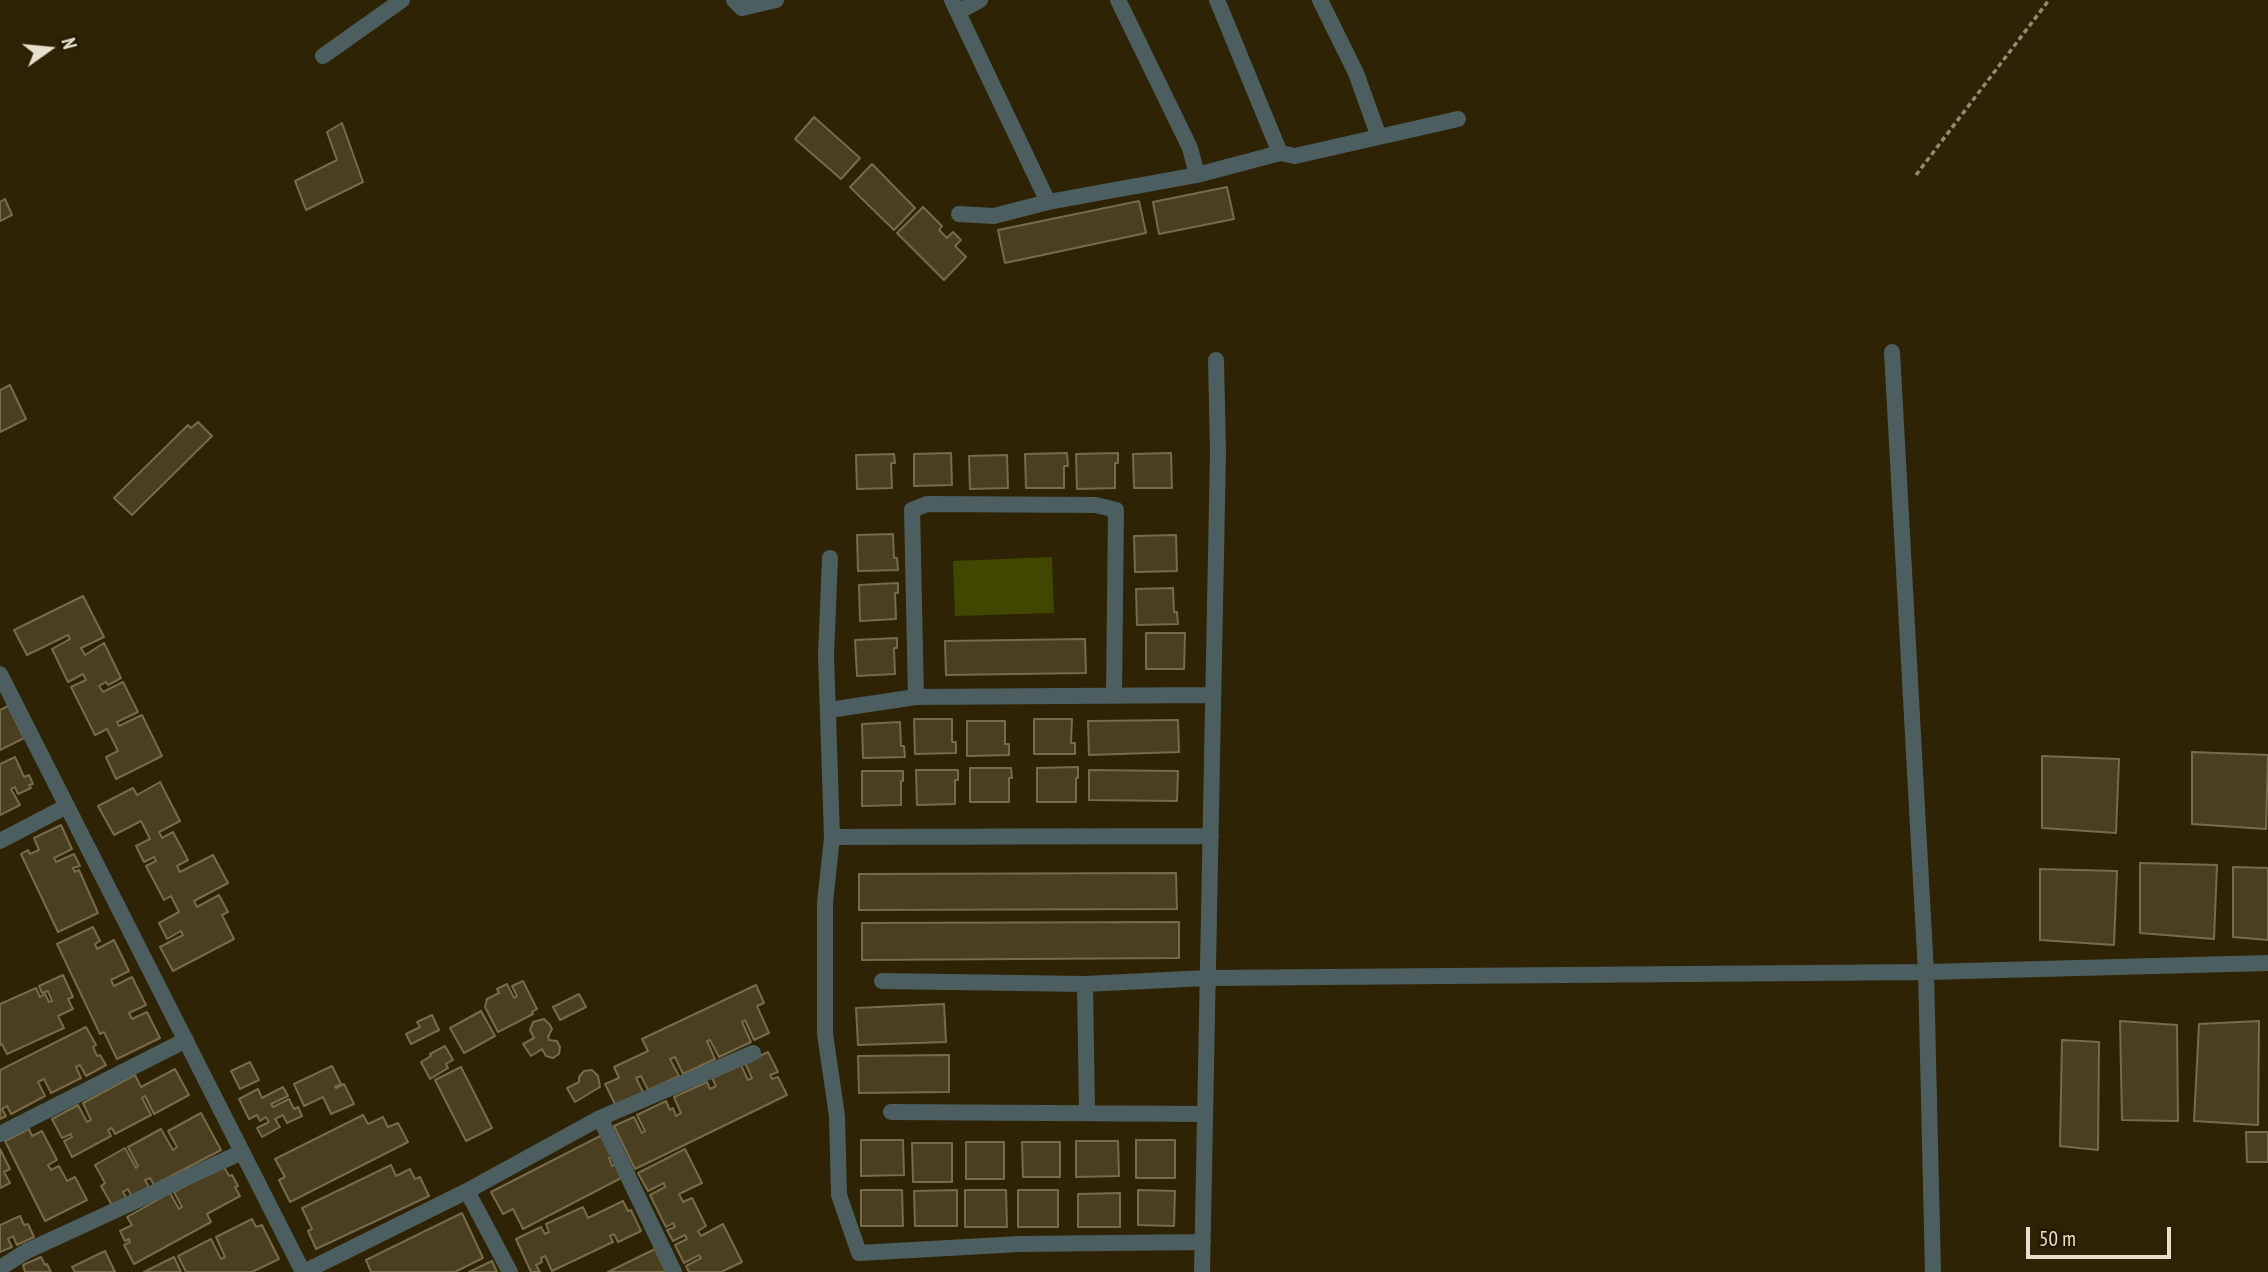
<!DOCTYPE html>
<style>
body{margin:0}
#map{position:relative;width:2268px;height:1272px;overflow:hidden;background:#2e2405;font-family:"PT Sans Narrow",sans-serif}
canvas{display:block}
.north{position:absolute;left:14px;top:14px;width:70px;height:70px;-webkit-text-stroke:5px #251b00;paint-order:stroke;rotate:75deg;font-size:19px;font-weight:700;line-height:28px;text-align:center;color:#e7e0cf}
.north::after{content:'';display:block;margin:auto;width:24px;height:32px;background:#e7e0cf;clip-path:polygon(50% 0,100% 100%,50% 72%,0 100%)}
.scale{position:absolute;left:2026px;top:1227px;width:145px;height:32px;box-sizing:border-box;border:4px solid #e7e0cf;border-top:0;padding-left:9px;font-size:21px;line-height:24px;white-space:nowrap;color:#e7e0cf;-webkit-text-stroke:5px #251b00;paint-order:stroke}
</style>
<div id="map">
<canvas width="2268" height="1272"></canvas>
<div class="north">N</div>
<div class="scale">50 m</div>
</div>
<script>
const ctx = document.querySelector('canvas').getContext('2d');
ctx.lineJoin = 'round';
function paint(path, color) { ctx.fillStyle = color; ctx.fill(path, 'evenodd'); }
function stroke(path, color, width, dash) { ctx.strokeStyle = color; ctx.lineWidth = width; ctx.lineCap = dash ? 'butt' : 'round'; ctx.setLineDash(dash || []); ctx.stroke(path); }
paint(new Path2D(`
 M1052,557L1054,613L955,616L953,561Z`), '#414701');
const building = new Path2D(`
 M814,117L860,158L841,179L795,139Z
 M342,123L363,182L306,210L295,181L337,160L327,132Z
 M872,164L915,208L894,230L850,187Z
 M1227,187L1234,219L1159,234L1153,202Z
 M5,199L12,215L0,221V202Z
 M1139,201L1146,233L1005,263L998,230Z
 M923,207L942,226L939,230L947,238L953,232L961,240L955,246L966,257L944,280L897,233Z
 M10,385L26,419L0,432V390Z
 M198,422L212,436L132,515L114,498L188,425L191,428Z
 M951,453L952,485L914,486V454Z
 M1067,453L1068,466H1064V488H1026L1025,454Z
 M1118,453V463H1115V488L1077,489L1076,454Z
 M1171,453L1172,488H1134L1133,454Z
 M894,454L895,463H891L892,488L857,489L856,455Z
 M1007,455L1008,488L970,489L969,456Z
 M893,534L894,558H897L898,570L858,571L857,535Z
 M1176,535L1177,571L1135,572L1134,536Z
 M898,583V593H895L896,619L860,621L859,585Z
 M1173,588L1174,612H1177L1178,624L1137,625L1136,589Z
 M83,596L104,637L81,648L85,655L104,643L121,678L108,685L106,682L99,686L103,692L123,682L138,712L117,722L119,726L142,715L162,756L116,779L106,757L118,751L107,729L95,735L71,687L86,680L83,674L68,682L52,649L70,639L68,635L27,655L14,630Z
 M1146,633H1185L1184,669H1146Z
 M897,638V648H894L895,674L857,676L855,640Z
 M1085,639L1086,673L946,675L945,641Z
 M8,706L24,738L0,750V710Z
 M914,719H952V742H956V753L915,754Z
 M1034,719H1072L1071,743H1075V754H1034Z
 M1178,720L1179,752L1089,755L1088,721Z
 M967,721H1005V744H1009V755L967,756Z
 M900,722L901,746H904L905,757L863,758L862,724Z
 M2192,752L2268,755L2266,829L2192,824Z
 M2042,756L2119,759L2116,833L2042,828Z
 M15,757L24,777L29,775L33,784L29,785L31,788L18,794L15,787L11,789L20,805L0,815V764Z
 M1078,767V778H1076V802H1037V768Z
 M970,768H1011L1012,778H1009V802H970Z
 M916,770H958V780H955V804L917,805Z
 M1089,770L1178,771L1177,801L1089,800Z
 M862,771H903V781H901V805L862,806Z
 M160,782L180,821L159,832L162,838L173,832L188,860L177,866L180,872L213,855L228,883L194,901L197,907L219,895L228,912L222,915L234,939L173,971L160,947L183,935L181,931L167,939L159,923L179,912L171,896L164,900L146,866L156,861L154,857L144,862L136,846L150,839L141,821L114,835L98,806L133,788L137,795Z
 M61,825L72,849L54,858L56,862L74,854L80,866L73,868L75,872L79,870L98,913L58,932L21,854L28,850L30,854L39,850L34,838Z
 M2140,863L2217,865L2214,939L2140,933Z
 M2233,867L2268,868V940L2233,937Z
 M2040,869L2117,871L2114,945L2040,940Z
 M1176,873L1177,909L859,910V874Z
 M1179,922V958L862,960V923Z
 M93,927L100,941L95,944L97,949L114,940L129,971L111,980L114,986L132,977L146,1005L129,1013L132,1019L147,1012L160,1038L117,1059L104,1032L100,1034L57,944Z
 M63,975L73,997L68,999L73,1009L58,1016L64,1028L7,1054L2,1044L0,1045V1004L36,988L40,997L45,994L49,1002L52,1001L48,991L42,993L39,986Z
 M523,981L537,1009L532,1012L533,1014L498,1032L485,1007L487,999L499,993L497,989L507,984L514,998L517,996L512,986Z
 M756,985L764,1003L757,1006L769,1033L754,1040L745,1020L742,1022L751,1042L719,1057L710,1040L707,1041L715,1059L683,1074L675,1057L670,1059L679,1076L648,1090L641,1076L636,1078L643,1092L616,1106L605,1084L619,1078L614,1067L648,1051L642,1039Z
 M579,994L586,1007L560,1020L553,1007Z
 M944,1004L946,1042L858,1045L856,1008Z
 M481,1011L495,1036L464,1053L450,1028Z
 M432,1015L439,1030L411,1044L406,1034L420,1027L417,1022Z
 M544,1019L550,1025L552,1029L548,1037L549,1040L557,1041L560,1047L559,1054L553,1058L546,1056L542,1049L531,1056L523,1044L534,1038L530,1030L533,1022Z
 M2120,1021L2177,1025L2178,1121L2122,1120Z
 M2259,1021L2258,1125L2194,1121L2199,1024Z
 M86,1027L96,1045L93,1047L97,1056L100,1055L106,1065L86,1076L80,1065L76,1067L81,1078L51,1093L44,1079L38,1082L45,1096L11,1114L7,1106L2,1109L6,1116L0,1119V1070Z
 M2062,1040L2099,1042L2098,1150L2060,1146Z
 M445,1046L453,1060L446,1064L448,1068L430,1079L421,1062L431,1056L430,1054Z
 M768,1052L778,1072L770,1075L772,1079L778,1077L787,1095L635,1169L614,1126L634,1117L642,1133L645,1131L637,1115L666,1101L670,1110L673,1108L676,1116L681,1113L674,1097L707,1082L710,1089L716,1086L712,1078L741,1065L748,1080L752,1078L745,1063Z
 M949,1055V1092L859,1093L858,1056Z
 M250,1062L259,1080L240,1089L231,1071Z
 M332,1066L341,1084L335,1087L336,1088L344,1084L354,1104L331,1114L323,1097L304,1106L294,1084Z
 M461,1067L492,1128L466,1141L435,1080Z
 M175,1069L189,1095L154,1114L145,1096L142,1098L151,1115L115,1134L112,1128L108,1130L111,1136L72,1157L64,1141L72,1137L71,1134L62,1138L52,1119L78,1105L87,1122L91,1120L83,1103L135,1075L141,1087Z
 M592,1070L598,1076L600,1087L575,1102L567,1088L579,1082V1077L584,1071Z
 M283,1087L288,1096L271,1104L273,1107L289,1099L294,1109L298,1107L302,1116L287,1123L283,1115L275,1119L280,1127L262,1137L257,1128L269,1122L266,1117L260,1121L257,1115L249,1119L239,1099L258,1089L262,1098Z
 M201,1113L221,1150L154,1185L150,1178L145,1180L149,1187L132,1197L128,1189L123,1192L127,1199L113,1207L101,1186L105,1183L95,1165L125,1148L136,1168L138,1166L128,1147L161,1129L173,1150L177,1147L168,1131Z
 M363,1115L368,1124L383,1117L388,1127L398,1123L408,1142L290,1202L279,1180L285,1177L275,1159Z
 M29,1129L32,1136L42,1131L57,1160L48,1165L51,1170L59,1166L67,1181L75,1177L87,1200L45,1221L5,1141Z
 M2246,1132H2268V1162H2247Z
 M602,1135L612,1157L609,1158L612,1166L616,1164L623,1177L523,1229L513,1209L503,1214L491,1192Z
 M861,1140H903L904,1175L861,1176Z
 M1136,1140H1175V1178H1136Z
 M1076,1141H1118L1119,1176L1076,1177Z
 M966,1142H1004V1179H966Z
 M1022,1142H1060V1177H1023Z
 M912,1143H952V1182H913Z
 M0,1149L10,1169L4,1172L10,1183L0,1188Z
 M685,1149L702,1183L679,1194L683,1202L692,1198L706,1226L698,1231L701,1236L723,1224L742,1262L721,1272H689L686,1266L701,1258L699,1255L684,1263L675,1245L687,1239L685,1235L673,1241L667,1230L675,1227L673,1223L666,1227L650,1195L665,1187L664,1183L648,1191L638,1173Z
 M223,1165L229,1176L232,1175L238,1186L235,1187L240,1196L207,1214L211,1222L134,1264L124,1245L130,1242L129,1239L125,1241L120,1231L132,1225L127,1217L170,1193L179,1209L182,1207L174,1192Z
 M391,1165L396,1176L410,1169L415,1179L420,1177L429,1196L316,1249L308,1231L312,1229L302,1208Z
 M861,1190H902L903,1226H861Z
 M957,1190V1226H915L914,1191Z
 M965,1190H1006L1007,1227H965Z
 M1018,1190H1058V1227H1018Z
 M1138,1190L1175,1191L1174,1226L1138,1225Z
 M1120,1193V1227H1078V1194Z
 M623,1201L628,1211L631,1210L641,1231L618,1242L614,1234L610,1236L613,1242L552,1271L545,1256L541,1258L542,1262L536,1265L540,1272H531L516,1239L541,1227L545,1234L549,1232L546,1224L583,1207L588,1218Z
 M462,1213L483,1258L455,1272H371L366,1260Z
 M20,1216L24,1225L28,1224L34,1237L17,1245L13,1236L8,1239L12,1247L0,1252V1225Z
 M252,1219L256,1227L262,1225L279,1259L252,1272H186L178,1256L211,1239L221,1259L225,1257L216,1237Z
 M655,1249L666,1272H608Z
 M105,1251L115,1272H75L72,1267Z
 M41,1257L45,1265L47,1264L51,1272H25L23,1265Z
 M174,1257L181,1272H144Z
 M492,1261L497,1272H469Z`);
paint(building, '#4a3f20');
stroke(building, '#766b4a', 2);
stroke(new Path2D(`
 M1916,175L2049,0`), '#938b74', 3.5, [5, 3.5]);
stroke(new Path2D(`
 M734,0L742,8L776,0
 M952,0L1048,202
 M1118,0L1190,148L1197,175
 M1217,0L1280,153
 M1320,0L1356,73L1379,137
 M958,12L980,0
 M323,56L402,0
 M959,214L994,216L1048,202L1197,175L1280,153L1295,156L1458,119
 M1892,352L1926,972L1933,1272
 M830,558L826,655L832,837L825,903V1034L837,1116L839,1195L859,1253L1020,1244L1203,1242
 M0,674L303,1272
 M916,697L912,510L927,504L1096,505L1116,510L1114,695
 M829,710L916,697L1213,695
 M832,837L1211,836
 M0,841L67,806
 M882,981L1085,984L1208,978L1926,972L2268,963
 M1085,984L1087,1113
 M891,1112L1205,1114
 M600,1118L753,1053
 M0,1134L186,1040
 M467,1191L510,1272
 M0,1268L27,1251L242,1152
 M304,1272L467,1191L600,1118L674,1272
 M1202,1272L1218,452L1216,360`), '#4c5e5f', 16);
</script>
